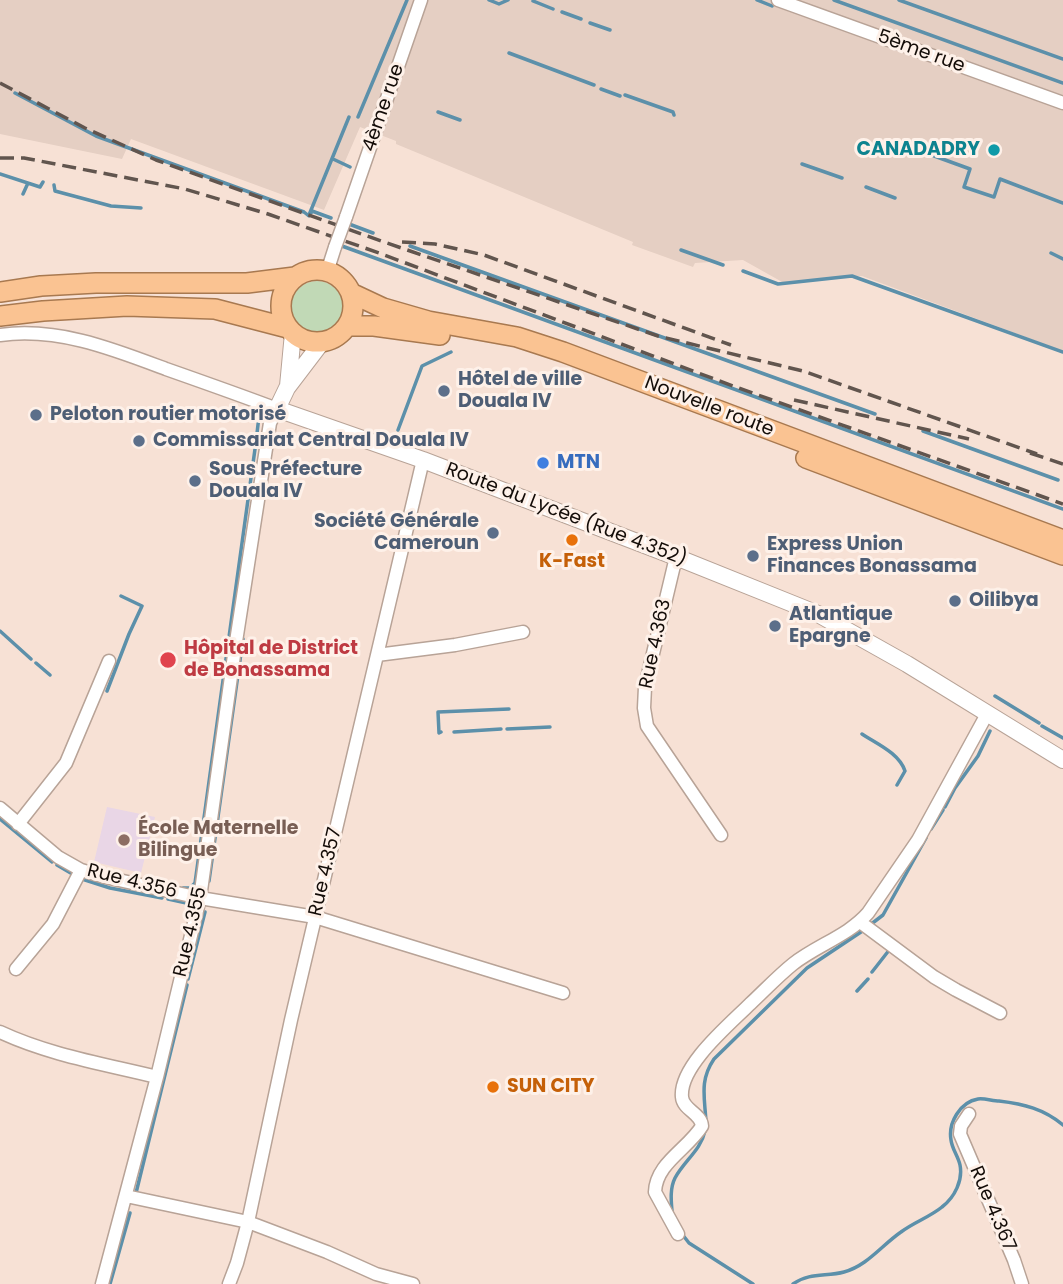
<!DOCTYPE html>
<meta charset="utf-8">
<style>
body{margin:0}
canvas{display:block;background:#f7e1d5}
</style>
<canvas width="1063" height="1284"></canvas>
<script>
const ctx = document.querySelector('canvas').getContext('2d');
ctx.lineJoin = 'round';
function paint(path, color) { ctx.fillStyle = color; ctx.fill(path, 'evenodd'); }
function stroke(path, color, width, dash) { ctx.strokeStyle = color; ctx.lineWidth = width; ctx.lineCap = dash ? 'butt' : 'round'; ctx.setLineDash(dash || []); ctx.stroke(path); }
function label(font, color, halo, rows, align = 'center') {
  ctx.font = font + ' Poppins,sans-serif'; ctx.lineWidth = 6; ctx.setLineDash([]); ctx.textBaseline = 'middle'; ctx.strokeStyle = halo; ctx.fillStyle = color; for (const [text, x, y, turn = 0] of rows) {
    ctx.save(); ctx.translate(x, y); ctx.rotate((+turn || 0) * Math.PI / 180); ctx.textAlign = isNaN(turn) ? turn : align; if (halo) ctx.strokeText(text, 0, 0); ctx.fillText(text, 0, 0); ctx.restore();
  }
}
paint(new Path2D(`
 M0,0H1063V351L862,276L784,283L743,260L695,263L693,267L632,245L633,242L396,144V141L360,127L324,210L131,139L122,159L0,134Z`), '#e5cfc3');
paint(new Path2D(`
 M107,807L155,817L141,873L94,862Z`), '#e9d6e6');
paint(new Path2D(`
 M291 307a26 26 0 1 1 52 0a26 26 0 1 1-52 0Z`), '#c1d9b6');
stroke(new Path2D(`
 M489,0L499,4L508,0
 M757,0L772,6
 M834,0L1063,83
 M899,0L1063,59
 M533,1L553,9
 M562,12L581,19
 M590,23L610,30
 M509,53L594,85
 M601,89L620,96
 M15,93L96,136L304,212L309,216
 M625,95L673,112L674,115
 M438,112L460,120
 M358,117L407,0
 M926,153L970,169L964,187L994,197L1000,179L1063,203
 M333,159L350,167
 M802,164L842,178
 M0,174L40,187L43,182
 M54,185L55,191L111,206L141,208
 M866,187L895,198
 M23,194L28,183
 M311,213L312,211L331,218
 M309,215L349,117
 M349,224L373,233
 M342,246L1063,509
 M410,246L875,414
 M681,250L723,265
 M1051,253L1063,259
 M743,271L778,284L852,276L1063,352
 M398,430L422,366L451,352
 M923,431L1058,480
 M256,442L259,416
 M0,631L31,659
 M36,663L50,675
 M107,691L129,634L142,606L121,596
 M995,696L1039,723
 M1042,726L1063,738
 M507,729L550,727
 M441,732L439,733L438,712L509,709
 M454,732L501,729
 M862,734C877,744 899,753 905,771L897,785
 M945,807L955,788L978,756L990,731
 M0,819L52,862
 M931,829L943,810
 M57,865L74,875
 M82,879L110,888L162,898
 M209,881L243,639
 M183,888H190L195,883L255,449
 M168,899L191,904V911
 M870,925L883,915L926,838
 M872,972L890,949
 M188,979L205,912
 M857,991L868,979
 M706,1123C705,1098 699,1081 714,1059L807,968L864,930
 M136,1193L187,985
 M672,1211C671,1200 670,1188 675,1178C684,1161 701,1150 705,1131
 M682,1234L689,1243L753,1284
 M110,1284L130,1213
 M793,1284C810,1272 826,1277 844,1272C867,1266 882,1245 901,1232C914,1222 930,1217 942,1207C955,1197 963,1180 960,1165C958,1156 952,1149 951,1140C948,1123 960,1102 978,1099C984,1098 993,1101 999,1101C1024,1104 1044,1109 1063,1125`), '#5c90aa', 3.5);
const minor = new Path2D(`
 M778,0L1063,103
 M346,217L421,0
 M327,272L335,247
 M0,335C58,327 113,349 166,369C203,382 240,395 277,409L270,423L235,648L200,898L157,1077L102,1284
 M676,557L645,687L644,708L647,726L721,835
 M377,655L455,645L523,632
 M0,808L58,857L81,870L105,877L200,898L315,917L563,993
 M18,824L66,763L109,661
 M860,922L934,977L956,990L1000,1013
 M16,969L53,924L81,870
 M0,1032C49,1055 104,1064 157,1077
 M969,1114L961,1126L960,1134L1014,1260L1022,1284
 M126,1196L248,1222L327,1252L376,1274L413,1284
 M678,1234L655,1192C656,1163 688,1149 702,1126C701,1113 683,1110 682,1097C679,1066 730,1024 750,1004C764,991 778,976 793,964C817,945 848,936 868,913L918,840L987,714
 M229,1284L237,1263L248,1222L291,1020L423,460`);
const secondary = new Path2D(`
 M322,342L287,388L277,409L423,460L676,557L818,614L907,664L1063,760
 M288,386L293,333`);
const trunk = new Path2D(`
 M281 306a36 36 0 1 1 72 0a36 36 0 1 1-72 0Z
 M0,292L41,286L96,283H247L295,277
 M351,293L383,308L428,321L517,337L563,352L1063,540
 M0,316L43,311L127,306L215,309L288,328
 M347,326H374L440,335
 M806,458L1063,555`);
stroke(minor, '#b8a397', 15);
stroke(secondary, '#b8a397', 18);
stroke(trunk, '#a87950', 22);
stroke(minor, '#fff', 12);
stroke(secondary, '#fff', 16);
stroke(trunk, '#fac392', 19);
stroke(new Path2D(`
 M0,83L85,128L156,160L381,241L658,336L803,371L1037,454
 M0,158H24L185,189L268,214L379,253L733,386L1063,504
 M402,242L435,244L484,255L731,345
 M794,400L969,439
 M1030,453L1063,464`), '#61554e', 3.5, [14, 7]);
const minorBridge = new Path2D(`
 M335,247L346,217`);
stroke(minorBridge, '#b8a397', 15, []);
stroke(minorBridge, '#fff', 12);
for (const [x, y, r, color] of [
 [994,150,7,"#0f9aa8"],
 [444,391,7,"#5c6f8a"],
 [36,415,7,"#5c6f8a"],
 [139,441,7,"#5c6f8a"],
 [543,463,7,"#3f7fe0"],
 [195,481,7,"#5c6f8a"],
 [493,533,7,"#5c6f8a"],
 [572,540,7,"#e8710a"],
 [753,556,7,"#5c6f8a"],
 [955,601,7,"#5c6f8a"],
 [775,626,7,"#5c6f8a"],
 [168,660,9,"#e0444e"],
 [124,840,7,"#8d6e63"],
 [493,1087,7,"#e8710a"]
]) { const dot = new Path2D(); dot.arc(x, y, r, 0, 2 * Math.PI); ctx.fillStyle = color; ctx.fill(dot); stroke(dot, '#fef1e9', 2.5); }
label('19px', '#130c08', '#fef1e9', [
 ["5ème rue",921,52,20],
 ["4ème rue",384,108,-71],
 ["Nouvelle route",709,407,21],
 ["Route du Lycée (Rue 4.352)",566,515,21],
 ["Rue 4.363",656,644,-78],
 ["Rue 4.357",326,872,-77],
 ["Rue 4.356",132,882,14],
 ["Rue 4.355",191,932,-77],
 ["Rue 4.367",992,1209,67]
]);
label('bold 19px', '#0d838f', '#fef1e9', [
 ["CANADADRY",980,150]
], 'right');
label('bold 19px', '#4e5e75', '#fef1e9', [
 ["Hôtel de ville",458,380],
 ["Douala IV",458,402],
 ["Peloton routier motorisé",50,415],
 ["Commissariat Central Douala IV",153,441],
 ["Sous Préfecture",209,470],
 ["Douala IV",209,492],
 ["Société Générale",479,522,"right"],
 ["Cameroun",479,544,"right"],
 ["Express Union",767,545],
 ["Finances Bonassama",767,567],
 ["Oilibya",969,601],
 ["Atlantique",789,615],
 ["Epargne",789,637]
], 'left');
label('bold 19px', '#366cbe', '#fef1e9', [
 ["MTN",557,463]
], 'left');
label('bold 19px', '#c56008', '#fef1e9', [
 ["K-Fast",572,562],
 ["SUN CITY",507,1087,"left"]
]);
label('bold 19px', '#be3a42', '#fef1e9', [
 ["Hôpital de District",184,649],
 ["de Bonassama",184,671]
], 'left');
label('bold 19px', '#785e54', '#fef1e9', [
 ["École Maternelle",138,829],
 ["Bilingue",138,851]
], 'left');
</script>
